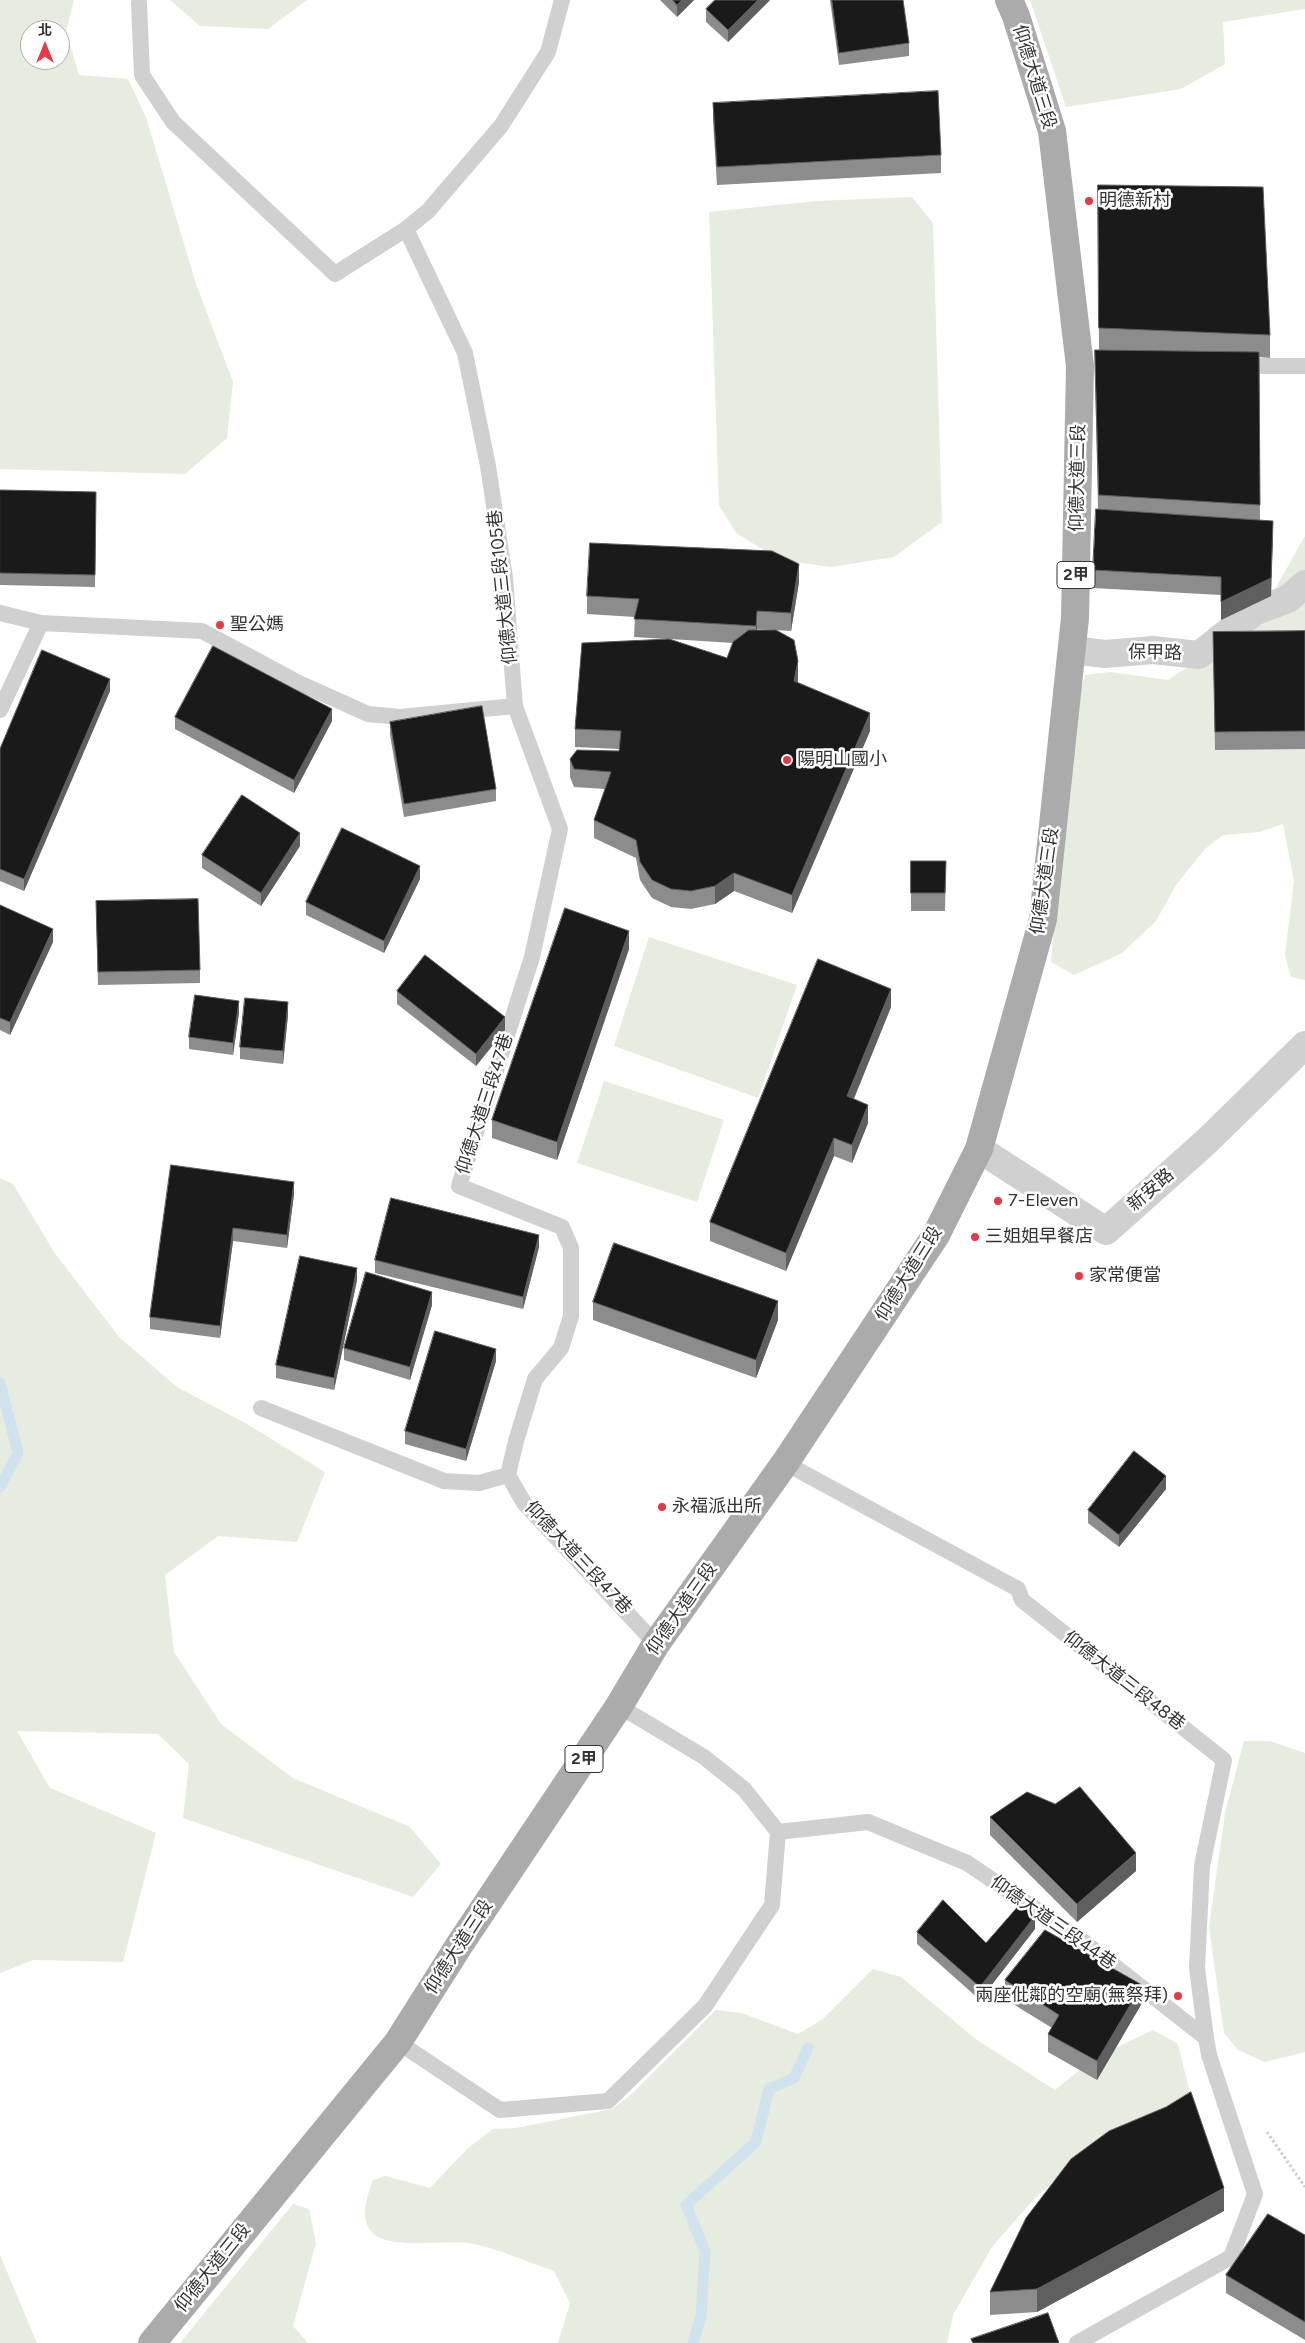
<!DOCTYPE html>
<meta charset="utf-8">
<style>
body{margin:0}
#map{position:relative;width:1305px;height:2343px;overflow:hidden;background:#fff;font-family:Figtree,"Noto Sans TC",sans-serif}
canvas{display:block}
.north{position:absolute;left:20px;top:20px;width:50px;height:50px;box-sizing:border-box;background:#fff;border:1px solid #adadad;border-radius:50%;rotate:0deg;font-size:14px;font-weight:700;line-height:20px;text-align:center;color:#333}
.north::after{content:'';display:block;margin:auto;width:18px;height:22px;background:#e63946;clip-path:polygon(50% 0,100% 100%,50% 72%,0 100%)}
</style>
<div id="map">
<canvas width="1305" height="2343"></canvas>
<div class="north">北</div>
</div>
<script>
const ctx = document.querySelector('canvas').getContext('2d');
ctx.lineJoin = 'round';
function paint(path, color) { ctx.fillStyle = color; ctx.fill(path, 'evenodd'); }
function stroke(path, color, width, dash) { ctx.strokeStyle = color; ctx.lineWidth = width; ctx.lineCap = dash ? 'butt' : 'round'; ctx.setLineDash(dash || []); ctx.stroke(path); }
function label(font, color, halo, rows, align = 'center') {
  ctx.font = font + ' Figtree,"Noto Sans TC",sans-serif'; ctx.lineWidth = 5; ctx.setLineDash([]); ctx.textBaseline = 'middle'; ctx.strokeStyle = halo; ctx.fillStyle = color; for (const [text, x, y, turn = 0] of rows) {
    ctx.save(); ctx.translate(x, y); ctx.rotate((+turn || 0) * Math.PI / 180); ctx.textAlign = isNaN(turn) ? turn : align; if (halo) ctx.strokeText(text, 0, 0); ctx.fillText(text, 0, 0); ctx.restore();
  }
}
paint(new Path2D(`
 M0,0H74L66,31L79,75L128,79L146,117L196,284L233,382L227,438L185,474L0,469ZM30,30H60V60H30Z
 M170,0H307L268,29L200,26Z
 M1030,0H1305V9L1223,22L1225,64L1181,89L1066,107Z
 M912,197L933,223L942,522L894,557L831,567L780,560L736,533L719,505L709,212L817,201Z
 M1305,536V980L1291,977L1285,955L1294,881L1283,824L1259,832L1223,835L1205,849L1176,885L1156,921L1122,953L1074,975L1051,962L1058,876L1080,692L1085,675L1110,672L1168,680L1213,650L1208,629L1221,620L1271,596Z
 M649,937L797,985L758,1098L614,1046Z
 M604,1081L724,1120L697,1202L577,1163Z
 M0,1178L13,1184L54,1252L119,1337L177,1387L247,1424L325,1472L297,1542L218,1536L165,1575L174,1652L221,1724L293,1778L410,1827L441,1864L413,1897L183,1818L189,1764L158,1734L17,1731L50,1788L156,1833L123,1962L33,1960L0,1973Z
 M1244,1741H1270L1305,1753V2052L1265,2062L1238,2050L1224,2033L1209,1927L1225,1813Z
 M873,1969L901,1977L977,2040L1055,2090L1093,2059L1153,2030L1178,2044L1191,2098L1079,2157L1034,2199L992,2247L953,2315L947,2343H558L570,2303L554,2271C530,2263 499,2249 474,2244C429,2235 338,2268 373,2180L385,2176L430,2188L467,2149L493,2129L516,2128L612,2109L632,2094L716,2010L741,2013L798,2034L823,2019Z
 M293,2204L309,2209L316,2243L293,2326L308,2343H180Z
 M0,2255L37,2343H0Z`), '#e6ecdf');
stroke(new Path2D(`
 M0,1383L18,1453L0,1487
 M693,2343L701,2316L705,2251L686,2205L756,2142L769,2089L794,2078L808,2048`), '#cfe2ee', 11);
stroke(new Path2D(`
 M1267,2132L1305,2187`), '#cdcdcd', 3, [2.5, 2.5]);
stroke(new Path2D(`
 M139,3L142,75L173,122L335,274L406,229
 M1237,366H1305
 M0,613L41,623L202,631L299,683L368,714L400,717L515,706L505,578L488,466L465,353L406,229L428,211L501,126L548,52L562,0
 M515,706L560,829L532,957L459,1186L562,1227L571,1248V1316L561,1348L535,1379L516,1441L508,1475L524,1503L656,1644
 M0,710L41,623
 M261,1408L444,1481L479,1483L508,1475
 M785,1463L1018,1589L1022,1600L1224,1760L1202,1866L1197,1968L1206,2038
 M619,1706L704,1757L744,1789L778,1832
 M778,1832L868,1822L967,1863L1084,1942L1206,2038L1209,2055L1255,2194L1231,2257L1077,2343
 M398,2042L500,2110L608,2101L705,2006L772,1905L778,1832`), '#d0d0d0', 16);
stroke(new Path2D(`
 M1072,650L1105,654L1153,650L1199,655L1254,612L1288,599L1305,584
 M979,1149L1106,1231L1206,1142L1305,1045`), '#d0d0d0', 28);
stroke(new Path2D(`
 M152,2343L398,2042L460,1944L619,1706L656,1644L785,1463L936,1235L979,1149L1043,919L1075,618L1080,366L1052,131L1016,16L1009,0`), '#ababab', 28);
paint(new Path2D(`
 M660,0H694L677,17Z
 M770,0L728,42L706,22V9Z
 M830,0H903L909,43V56L839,65Z
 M713,103L941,155V173L717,185L713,121Z
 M1098,185L1270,335V358L1259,357L1260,520L1273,539L1271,596L1221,620V595L1093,588V570L1098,509L1095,373V350H1099Z
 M0,490L96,492L95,587L0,585Z
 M799,582L791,631L757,629V630L798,679V683L870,731L792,913L734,891L715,904L691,909L671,907L652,898L640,880L636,858L594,838V820L605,789L574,787L570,777V759L619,751V749L575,747V729L666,639L634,637L635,617L587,614V596ZM670,639L733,643L727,658Z
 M1305,631V749L1215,750L1213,632Z
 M110,691L24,891L0,881V749Z
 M175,717L332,721L294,793L175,729Z
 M390,722L496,789V801L404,817L390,735Z
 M300,846L261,906L202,868V855Z
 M911,861H946L945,911H911Z
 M420,879L384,953L306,915V902Z
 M0,905L53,942L10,1035L0,1030Z
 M96,913L200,970V983L98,985Z
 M629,949L557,1160L492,1138V1120Z
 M397,991L505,1030L476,1066L397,1004Z
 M891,1007L854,1099L868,1123L852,1163L834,1156L786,1271L710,1241V1222Z
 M239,1013L233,1055L189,1049V1037Z
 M288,1015L283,1064L240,1059V1047Z
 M171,1165L294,1194L287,1248L233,1241L220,1338L150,1329V1317Z
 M539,1247L523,1309L375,1273V1260Z
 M357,1280L334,1390L276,1378V1365Z
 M593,1302L778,1320L756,1378L593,1320Z
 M432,1305L410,1380L344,1360V1348Z
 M496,1361L466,1461L405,1444V1431Z
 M1166,1489L1119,1547L1088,1523V1510Z
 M990,1817L1136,1871L1077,1922L990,1835Z
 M1035,1929L980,2000L917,1944V1932L986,1943Z
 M1005,1980L1142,2003L1097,2080L1048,2052V2034L1052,2028L1005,1999Z
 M1224,2211L1037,2312L990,2315V2292Z
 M1305,2235V2340L1226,2293V2275Z`), '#8c8c8c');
paint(new Path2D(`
 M682,0H694L677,17V5Z
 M758,0H770L728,42V30Z
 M1273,521L1271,596L1221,620V602Z
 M799,564V582L791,631V613Z
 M757,611V629L756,644V626Z
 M798,661V679L794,699V681Z
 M110,679V691L24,891V879Z
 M332,709V721L294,793V780Z
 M870,713V731L792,913V895Z
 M300,833V846L261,906V893Z
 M420,866V879L384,953V941Z
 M734,873V891L715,904V886Z
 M53,929V942L10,1035V1022Z
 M629,931V949L557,1160V1142Z
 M891,989V1007L847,1115V1096Z
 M239,1001V1013L233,1055V1043Z
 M288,1002V1015L283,1064V1051Z
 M505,1017V1030L476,1066V1054Z
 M868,1105V1123L852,1163V1145Z
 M834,1138V1156L786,1271V1253Z
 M294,1182V1194L287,1248V1235Z
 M233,1228V1241L220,1338V1326Z
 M539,1235V1247L523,1309V1297Z
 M357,1268V1280L334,1390V1378Z
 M432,1292V1305L410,1380V1367Z
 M778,1301V1320L756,1378V1360Z
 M496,1349V1361L466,1461V1449Z
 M1166,1476V1489L1119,1547V1535Z
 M1136,1853V1871L1077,1922V1904Z
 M1035,1916V1929L980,2000V1987Z
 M1142,1985V2003L1097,2080V2061Z
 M1224,2188V2211L1037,2312V2289Z`), '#5f5f5f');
const building = new Path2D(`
 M673,0H682L677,5Z
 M715,0H758L728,30L706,9Z
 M832,0H903L909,43L839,53Z
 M938,91L941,155L717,167L713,103Z
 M1098,185L1263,187L1270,335L1099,328Z
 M1095,350L1259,352L1260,505L1099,495Z
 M0,490L96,492L95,575L0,573Z
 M1096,509L1273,521L1271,578L1221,602V577L1093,570Z
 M590,543L772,551L799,564L791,613L757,611L756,626L634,619L639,599L587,596Z
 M749,630H776L794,640L798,661L794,681L870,713L792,895L734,873L715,886L691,891L671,889L652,880L640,862L636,840L594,820L611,772L574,769L570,759L577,750L619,751L621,731L575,729L582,643L669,639L727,658L733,642Z
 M1305,631V731L1215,732L1213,632Z
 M213,646L332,709L294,780L175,717Z
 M42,650L110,679L24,879L0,869V749Z
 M482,706L496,789L404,804L390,722Z
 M242,795L300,833L261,893L202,855Z
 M342,828L420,866L384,941L306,902Z
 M911,861H946L945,893H911Z
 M198,899L200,970L98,972L96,901Z
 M0,905L53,929L10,1022L0,1018Z
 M565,908L629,931L557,1142L492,1120Z
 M425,955L505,1017L476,1054L397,991Z
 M818,959L891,989L847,1096L868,1105L852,1145L834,1138L786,1253L710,1222Z
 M195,995L239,1001L233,1043L189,1037Z
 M245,998L288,1002L283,1051L240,1047Z
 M171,1165L294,1182L287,1235L233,1228L220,1326L150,1317Z
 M391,1198L539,1235L523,1297L375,1260Z
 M614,1243L778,1301L756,1360L593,1302Z
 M300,1256L357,1268L334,1378L276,1365Z
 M366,1272L432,1292L410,1367L344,1348Z
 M435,1331L496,1349L466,1449L405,1431Z
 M1134,1451L1166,1476L1119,1535L1088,1510Z
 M1080,1787L1136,1853L1077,1904L990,1817L1027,1792L1055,1804Z
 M943,1900L986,1943L1021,1903L1035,1916L980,1987L917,1932Z
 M1045,1930L1142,1985L1097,2061L1048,2034L1059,2015L1005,1980Z
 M1191,2092L1224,2188L1037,2289L990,2292L1026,2218L1071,2159L1109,2131L1166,2107Z
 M1268,2214L1305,2235V2322L1226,2275Z
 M1048,2313L1059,2343H973L971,2339Z`);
paint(building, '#1a1a1a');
stroke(building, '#5f5f5f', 1);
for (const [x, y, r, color] of [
 [1089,201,5,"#e63946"],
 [220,625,5,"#e63946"],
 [787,760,5,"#e63946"],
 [998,1201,5,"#e63946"],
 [975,1237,5,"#e63946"],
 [1079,1276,5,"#e63946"],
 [662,1507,5,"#e63946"],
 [1178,1996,5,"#e63946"]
]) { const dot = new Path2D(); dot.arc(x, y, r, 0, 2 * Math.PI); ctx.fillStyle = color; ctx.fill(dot); stroke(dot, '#fff', 2); }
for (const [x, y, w] of [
 [1076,575,38],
 [584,1759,38]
]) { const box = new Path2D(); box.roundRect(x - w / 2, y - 13.5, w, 27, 4); ctx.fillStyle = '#fff'; ctx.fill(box); stroke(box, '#333', 1); }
label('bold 16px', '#333', null, [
 ["2甲",1076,575],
 ["2甲",584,1759]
]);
label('18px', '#333', '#fff', [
 ["仰德大道三段",1034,77,73],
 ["仰德大道三段",1078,478,-89],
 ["仰德大道三段105巷",503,587,-96],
 ["保甲路",1155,653,1],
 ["仰德大道三段",1045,881,-82],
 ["仰德大道三段47巷",485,1104,-72],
 ["新安路",1151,1190,-41],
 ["仰德大道三段",909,1274,-58],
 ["仰德大道三段47巷",578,1558,47],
 ["仰德大道三段",682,1609,-55],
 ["仰德大道三段48巷",1124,1681,38],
 ["仰德大道三段44巷",1053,1923,35],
 ["仰德大道三段",459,1947,-57],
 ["仰德大道三段",213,2268,-51]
]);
label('18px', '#333', '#fff', [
 ["明德新村",1099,201],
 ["聖公媽",230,625],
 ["陽明山國小",797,760],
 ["7-Eleven",1008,1201],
 ["三姐姐早餐店",985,1237],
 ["家常便當",1089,1276],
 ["永福派出所",672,1507],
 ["兩座仳鄰的空廟(無祭拜)",1168,1996,"right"]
], 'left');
</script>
